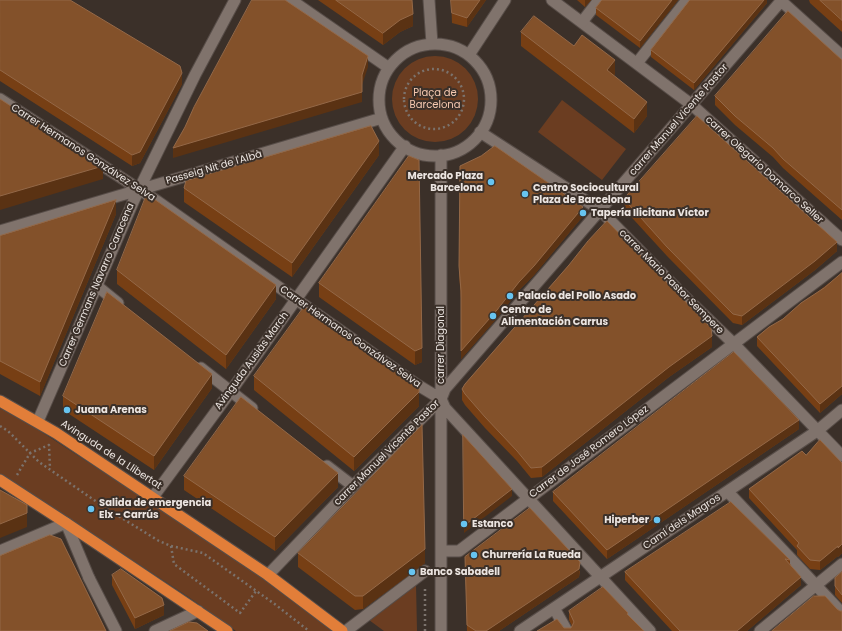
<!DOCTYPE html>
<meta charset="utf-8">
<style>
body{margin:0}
canvas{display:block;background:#3b3029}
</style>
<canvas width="842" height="631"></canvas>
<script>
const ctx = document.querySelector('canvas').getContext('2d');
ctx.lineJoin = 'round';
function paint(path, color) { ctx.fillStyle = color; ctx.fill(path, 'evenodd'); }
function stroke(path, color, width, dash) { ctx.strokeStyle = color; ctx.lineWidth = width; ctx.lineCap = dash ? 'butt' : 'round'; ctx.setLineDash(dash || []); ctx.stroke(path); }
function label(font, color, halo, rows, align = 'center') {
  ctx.font = font + ' Poppins,sans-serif'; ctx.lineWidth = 4; ctx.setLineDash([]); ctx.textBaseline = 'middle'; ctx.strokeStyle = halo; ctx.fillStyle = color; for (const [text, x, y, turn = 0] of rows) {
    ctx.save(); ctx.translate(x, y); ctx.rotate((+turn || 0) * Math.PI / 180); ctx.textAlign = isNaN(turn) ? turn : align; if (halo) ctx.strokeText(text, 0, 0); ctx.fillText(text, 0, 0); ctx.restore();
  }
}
paint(new Path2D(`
 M392 99a43 43 0 1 1 86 0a43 43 0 1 1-86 0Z
 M562,100L626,149L602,180L538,132Z
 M0,408L37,429L120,483L282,591L333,631H236L190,598L20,486L0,474Z
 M416,585L417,631H384L369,620Z`), '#6b3d21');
const pedestrian = new Path2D(`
 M552,0L692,105L842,240
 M66,523L89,578
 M346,631L425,571`);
const minor = new Path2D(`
 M291,0L389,68
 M429,0L432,44
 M780,0L842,56
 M582,22L599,0
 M379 100a56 56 0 1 1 112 0a56 56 0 1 1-112 0Z
 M469,55L505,0
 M637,63L687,0
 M0,99L157,201L416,384L441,399L445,408L650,631
 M480,132L600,210L685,297L733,343L842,456
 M441,155V631
 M0,231L382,118
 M97,286L118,303
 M201,368L252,408
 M38,421L134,200L195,75L235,0
 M327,466L353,486
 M728,492L842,613
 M153,497L231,391L405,146
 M0,551L66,523
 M441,551H459L842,262
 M268,575L353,486L441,399L445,389L782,0
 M89,578L116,631
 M554,608L567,631
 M155,631L198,611
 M520,631L817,431L842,410
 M760,631L842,564`);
const trunk = new Path2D(`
 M0,401L56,433L268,575L342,631
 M0,480L66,523L227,631`);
stroke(pedestrian, '#574d48', 13);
stroke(minor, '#574d48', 13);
stroke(trunk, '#574d48', 13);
stroke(new Path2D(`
 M404 99a30 30 0 1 1 60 0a30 30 0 1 1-60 0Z
 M0,426L8,431L39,462L107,509L159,541L171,546L203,553L276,605L309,631
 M17,475L30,453L49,445L50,469
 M171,546L174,564L240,613L256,591
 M425,631V586`), '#7b726c', 2.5, [2, 3]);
stroke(pedestrian, '#80736c', 11);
stroke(minor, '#80736c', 11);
stroke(trunk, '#e27e39', 11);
paint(new Path2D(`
 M0,0L182,84L140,163L132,166L0,81Z
 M318,0H412L413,26L400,32L383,45Z
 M451,0H486L467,27L452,23Z
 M577,0H591L585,7Z
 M678,0L640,48L596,15V8Z
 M767,0V3L694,90L651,57V50Z
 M809,0H842V32L810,3Z
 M521,32L574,46L615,74L613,76L647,116L634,133L521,46Z
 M842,60V220L783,168L773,157L735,125L715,105V96Z
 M379,155L292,277L184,202V188Z
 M409,156L422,362L415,365L319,297V283Z
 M460,166L583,216L534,275L519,290L497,318L461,359V299L459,274Z
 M624,199L837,251L815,270L742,325L733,323L667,256L624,209Z
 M116,214L40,396L0,374V236Z
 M117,270L276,299L226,369L117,284Z
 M842,273V394L820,413L757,346V337L783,319Z
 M712,347L669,377L542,477L531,478L517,461L485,428L465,405L462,400V389Z
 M254,376L419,406L354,471L254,390Z
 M212,388L154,470L63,410V396Z
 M799,429L607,559L553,501V492Z
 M806,455L842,463V553L838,557V556L820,570L810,569L797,555V550L749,498V489Z
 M184,476L338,487L275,551L184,490Z
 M731,502L790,560V564L801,585L747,631H672L625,580V572Z
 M298,553L425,563L363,609L355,610L298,567Z
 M465,557L580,571L579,577L499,631H467Z
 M842,572V603L835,595V586Z
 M112,575L164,615L135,629L112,585Z
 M569,611L628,616L644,631L564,628H571L572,626L569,620Z`), '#773f14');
paint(new Path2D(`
 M480,0H486L467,27V18Z
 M585,0H591L585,7Z
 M672,0H678L640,48V41Z
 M764,0H767V3L694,90V83Z
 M413,14V26L400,32L383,45V33L400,20Z
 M368,56V67L362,85V102L173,158V148L362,75Z
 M615,60V74L607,84V70Z
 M182,73V84L140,163L132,166V155Z
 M647,102V116L634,133V119Z
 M379,141V155L292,277V263Z
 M103,166V179L0,210V196Z
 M116,200V214L40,396V382Z
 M583,207V216L534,275L519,290L497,318L461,359V351L519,282Z
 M837,242V251L815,270L742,325V316Z
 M276,285V299L226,369V355Z
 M712,336V347L669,377L542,477V467L669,367Z
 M422,348V362L415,365V351Z
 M212,374V388L154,470V456Z
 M419,386V406L354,471V457Z
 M842,386V394L820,413V404Z
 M799,420V429L607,559V550Z
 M338,473V487L275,551V537Z
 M512,489V496L464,533V526Z
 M27,513V527L0,538V524Z
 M842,544V553L838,557V556L820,570V561L838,546Z
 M425,549V563L363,609V596Z
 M580,562L579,577L499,631H486Z
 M801,577V585L747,631H737Z
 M164,605V615L135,629V618Z`), '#5a3213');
const building = new Path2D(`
 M0,0H70L180,66L182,73L140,152L132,155L0,70Z
 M252,0H285L368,56L362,75V92L173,148L185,127L194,107Z
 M336,0H412L413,14L400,20L383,33Z
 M451,0H480L467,18L452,13Z
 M602,0H672L640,41L596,8Z
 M690,0H764L694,83L651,50Z
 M820,0H842V20Z
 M788,11L842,60V210L783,159L773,148L735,116L715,96Z
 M534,16L574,46L582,35L615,60L607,70L647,102L634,119L521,32Z
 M0,99L103,166L0,196Z
 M697,116L837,242L815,261L742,316L733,314L667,247L624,199Z
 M371,126L379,141L292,263L184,188L186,181Z
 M495,146L583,207L534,266L519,282L497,310L461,351V291L459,266L460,166L481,156Z
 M409,156L419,160L422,348L415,351L319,283Z
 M147,194L276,285L226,355L117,270Z
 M116,200L40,382L0,361V236Z
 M607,221L711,328L712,336L669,367L542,467L531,468L517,451L485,417L465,394L462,389L465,384L569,265L588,241Z
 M842,273V386L820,404L757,337L769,327L783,319L801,303L824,288Z
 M107,292L212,374L154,456L63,396Z
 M304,307L419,386V392L354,457L254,376Z
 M734,352L799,420L607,550L553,492Z
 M241,397L338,473L275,537L184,476Z
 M422,425L425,549L363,596H355L298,553Z
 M463,435L512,489L464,526Z
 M820,440L842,463V544L838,548V546L820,561L810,560L797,546L799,543L749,489L802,451L806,455Z
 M0,490L27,505V513L0,524Z
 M731,502L790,560L785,559L801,577L737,631H680L625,572Z
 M530,508L580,562L579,569L486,631H476L467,625L465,557Z
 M50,535L61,539L106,631H0V556Z
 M121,569L162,598L164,605L135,618L112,575Z
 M842,572V595L835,586V578Z
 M603,587L628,613L627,614L644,631H537L557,619L564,628H571L574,622L569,611Z
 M814,596H825L837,609L840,611H842V631H772Z
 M189,622L197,623L208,631H170Z`);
paint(building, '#83512a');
stroke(building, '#946847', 1);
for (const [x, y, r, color] of [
 [491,182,4,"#67c4f0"],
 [525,194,4,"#67c4f0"],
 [583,213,4,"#67c4f0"],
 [510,296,4,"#67c4f0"],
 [493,316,4,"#67c4f0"],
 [67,410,4,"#67c4f0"],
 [91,509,4,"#67c4f0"],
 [657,520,4,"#67c4f0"],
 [464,524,4,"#67c4f0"],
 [474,555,4,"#67c4f0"],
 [412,572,4,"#67c4f0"]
]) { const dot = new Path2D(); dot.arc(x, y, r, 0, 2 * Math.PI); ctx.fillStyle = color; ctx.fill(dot); stroke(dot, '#3b3029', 1.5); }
label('10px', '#f6c9b0', '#3b3029', [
 ["Plaça de",435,93],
 ["Barcelona",435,105]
]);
label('10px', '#ece5e1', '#3b3029', [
 ["carrer Manuel Vicente Pastor",679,120,-49],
 ["Carrer Hermanos Gonzálvez Selva",83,153,33],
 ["Passeig Nit de l'Albà",214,168,-16],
 ["carrer Olegario Domarco Seller",764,170,42],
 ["carrer Mario Pastor Sempere",671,282,45],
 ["Carrer Germans Navarro Caracena",97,285,-67],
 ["Carrer Hermanos Gonzálvez Selva",350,337,35],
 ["carrer Diagonal",441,345,-90],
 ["Avinguda Ausiàs March",252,361,-54],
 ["Carrer de José Romero López",589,452,-37],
 ["carrer Manuel Vicente Pastor",387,453,-45],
 ["Avinguda de la Llibertat",111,455,33],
 ["Camí dels Magros",682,522,-34]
]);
label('bold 10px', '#ece5e1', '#3b3029', [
 ["Mercado Plaza",483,176,"right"],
 ["Barcelona",483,188,"right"],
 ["Centro Sociocultural",533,188],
 ["Plaza de Barcelona",533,200],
 ["Tapería Ilicitana Víctor",591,213],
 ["Palacio del Pollo Asado",518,296],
 ["Centro de",501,310],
 ["Alimentación Carrus",501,322],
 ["Juana Arenas",75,410],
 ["Salida de emergencia",99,503],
 ["Elx - Carrús",99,515],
 ["Hiperber",649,520,"right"],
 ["Estanco",472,524],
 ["Churrería La Rueda",482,555],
 ["Banco Sabadell",420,572]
], 'left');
</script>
